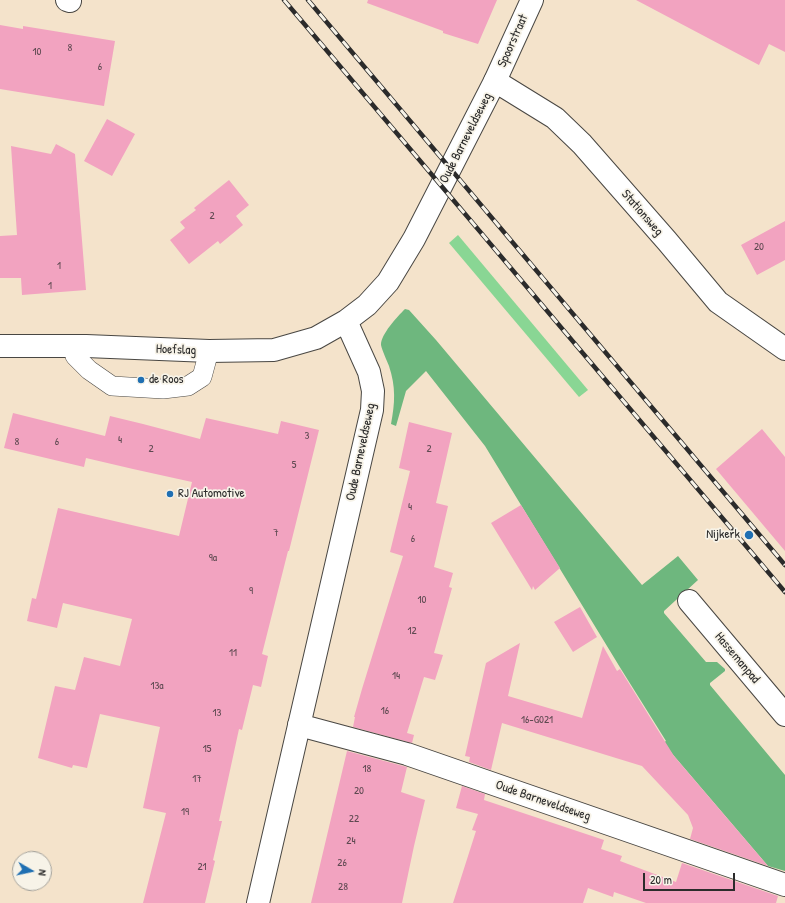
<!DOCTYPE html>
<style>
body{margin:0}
#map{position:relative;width:785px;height:903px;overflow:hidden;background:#f4e3cb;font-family:"Patrick Hand",sans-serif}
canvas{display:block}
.north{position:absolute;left:12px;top:851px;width:40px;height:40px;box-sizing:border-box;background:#f7f3e8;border:1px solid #a5a39c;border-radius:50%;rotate:99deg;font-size:11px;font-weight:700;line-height:16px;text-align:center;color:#2b2b2b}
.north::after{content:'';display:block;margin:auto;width:14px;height:18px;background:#1f6fb2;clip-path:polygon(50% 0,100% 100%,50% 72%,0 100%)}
.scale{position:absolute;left:643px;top:873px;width:92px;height:18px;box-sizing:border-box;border:2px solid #2b2b2b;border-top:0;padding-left:5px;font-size:12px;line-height:14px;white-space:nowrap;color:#2b2b2b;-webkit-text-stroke:3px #f7f3e8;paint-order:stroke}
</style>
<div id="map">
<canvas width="785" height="903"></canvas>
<div class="north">N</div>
<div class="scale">20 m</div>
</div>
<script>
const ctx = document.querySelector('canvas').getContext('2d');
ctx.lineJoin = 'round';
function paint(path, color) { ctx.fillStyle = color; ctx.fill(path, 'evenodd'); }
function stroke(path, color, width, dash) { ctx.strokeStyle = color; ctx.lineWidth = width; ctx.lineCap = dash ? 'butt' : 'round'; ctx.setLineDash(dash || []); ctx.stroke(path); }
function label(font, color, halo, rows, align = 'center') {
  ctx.font = font + ' "Patrick Hand",sans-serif'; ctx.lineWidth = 3.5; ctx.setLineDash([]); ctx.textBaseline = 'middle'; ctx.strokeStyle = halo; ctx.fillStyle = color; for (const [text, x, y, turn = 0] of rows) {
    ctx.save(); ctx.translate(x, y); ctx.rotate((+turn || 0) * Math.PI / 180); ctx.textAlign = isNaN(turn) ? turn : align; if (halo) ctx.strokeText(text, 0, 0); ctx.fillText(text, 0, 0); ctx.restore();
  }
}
paint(new Path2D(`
 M458,235L588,390L579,397L449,243Z`), '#89d694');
paint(new Path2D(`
 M405,309L409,310L436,340L642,585L678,556L698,580L664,611V613L706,662H717L725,669V671L710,683V685L785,775V871L768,866L663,743L666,741L621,669L485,446L426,371L406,391L396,426L391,424C395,403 396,387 389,366C387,361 382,350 381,345C381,334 397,317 405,309Z`), '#6eb77e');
paint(new Path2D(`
 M368,0H497L478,44L443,33V31L367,3Z
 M636,0H785V52L769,44L759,65Z
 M0,25L23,29V26L115,41L104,106L0,89Z
 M107,119L135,134L112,176L84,161Z
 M56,144L75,154L86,290L22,295L21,278H0V236L17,235L11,146L51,154Z
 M229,180L249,205L236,216L243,225L220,244L218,241L189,264L170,240L185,228L180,222L196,210L194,208Z
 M785,221V260L757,275L741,245Z
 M13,413L105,436L110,416L143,424L200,439L206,418L278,434L281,421L319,430L289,551H288L262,654L268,656L261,687L253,685L242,730L239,729L219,821H222L213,860L215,861L205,903H143L166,813L143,808L160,727L100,714L87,768L73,765L72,768L38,758L55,686L75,690L84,657L120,666L132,619L63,603L57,628L27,621L32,598L36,599L58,508L179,536L192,482L133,469L86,458L84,467L4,448Z
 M409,422L452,433L436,503L448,506L434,567L453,573L449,587L452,588L434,653L443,655L435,680L424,677L407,733L414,735L412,743L353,727L355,717H354L362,689L403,556L390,552L410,471L399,468Z
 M762,429L785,457V551L716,469Z
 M521,505L560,568L535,590L533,586L532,590L491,523Z
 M580,607L597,637L573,652L554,622Z
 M520,643L508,696L582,718L603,646L617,671L620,669L674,756L768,866L690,839L693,828L688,815L642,766L502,723L491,770L469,762L470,757L465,756L486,663Z
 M347,751L407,767L401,792L425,800L414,846L402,903H311Z
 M462,786L485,794L484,800L604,840L601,849L622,856L620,861L676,882L682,863L778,896L776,903H646L614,892L613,897L588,888L583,903H453L476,831L472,830L478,814L456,808Z`), '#f2a3c0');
const service = new Path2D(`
 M74,346L75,356L89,370L112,386L163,389L188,386L202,377L209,351`);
const minor = new Path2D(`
 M67,0L70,1
 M495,81L532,0
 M689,601L785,715
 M299,725L407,754L785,885`);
const tertiary = new Path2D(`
 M0,346H86L209,351L274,350L316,338L346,321L367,305L388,282L414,239L495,81L555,118L582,144L667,241L718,302L785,349
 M258,903L372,410L373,391L369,372L346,321`);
stroke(service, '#494743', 20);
stroke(minor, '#494743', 24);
stroke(tertiary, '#494743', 24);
stroke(service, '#fff', 19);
stroke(minor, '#fff', 22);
stroke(tertiary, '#fff', 22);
const rail = new Path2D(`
 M284,0L785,592
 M308,0L785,565`);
stroke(rail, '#2b2b2b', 4.5);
stroke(rail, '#f7f3e8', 3, [9]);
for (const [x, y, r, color] of [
 [141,380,4,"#1f6fb2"],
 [170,494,4,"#1f6fb2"],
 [749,535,5,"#1f6fb2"]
]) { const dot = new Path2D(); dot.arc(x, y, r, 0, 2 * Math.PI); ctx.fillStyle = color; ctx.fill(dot); stroke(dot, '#f7f3e8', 1.5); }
label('11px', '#5d4950', null, [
 ["8",70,48],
 ["10",37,52],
 ["6",100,67],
 ["2",212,216],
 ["20",759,247],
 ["1",59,266],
 ["1",50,286],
 ["3",307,436],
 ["4",120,440],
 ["8",17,442],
 ["6",57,442],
 ["2",151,449],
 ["2",429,449],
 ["5",294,465],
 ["4",410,507],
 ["7",276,533],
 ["6",413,539],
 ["9a",213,558],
 ["9",251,591],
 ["10",422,600],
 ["12",412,631],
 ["11",233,653],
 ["14",396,676],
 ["13a",157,686],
 ["16",385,711],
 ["13",217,713],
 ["16-G021",537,720],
 ["15",207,749],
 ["18",367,769],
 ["17",197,779],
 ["20",359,791],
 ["19",185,812],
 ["22",354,819],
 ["24",351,841],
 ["26",342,863],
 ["21",202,867],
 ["28",343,887]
]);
label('13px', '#2b2b2b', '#f7f3e8', [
 ["Spoorstraat",513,41,-66],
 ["Oude Barneveldseweg",466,138,-63],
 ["Stationsweg",642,213,49],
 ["Hoefslag",176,350,2],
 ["Oude Barneveldseweg",361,452,-78],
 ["Hassemanpad",737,658,50],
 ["Oude Barneveldseweg",543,801,19]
]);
label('13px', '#2b2b2b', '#f7f3e8', [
 ["de Roos",149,380],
 ["RJ Automotive",178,494],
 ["Nijkerk",740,535,"right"]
], 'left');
</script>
